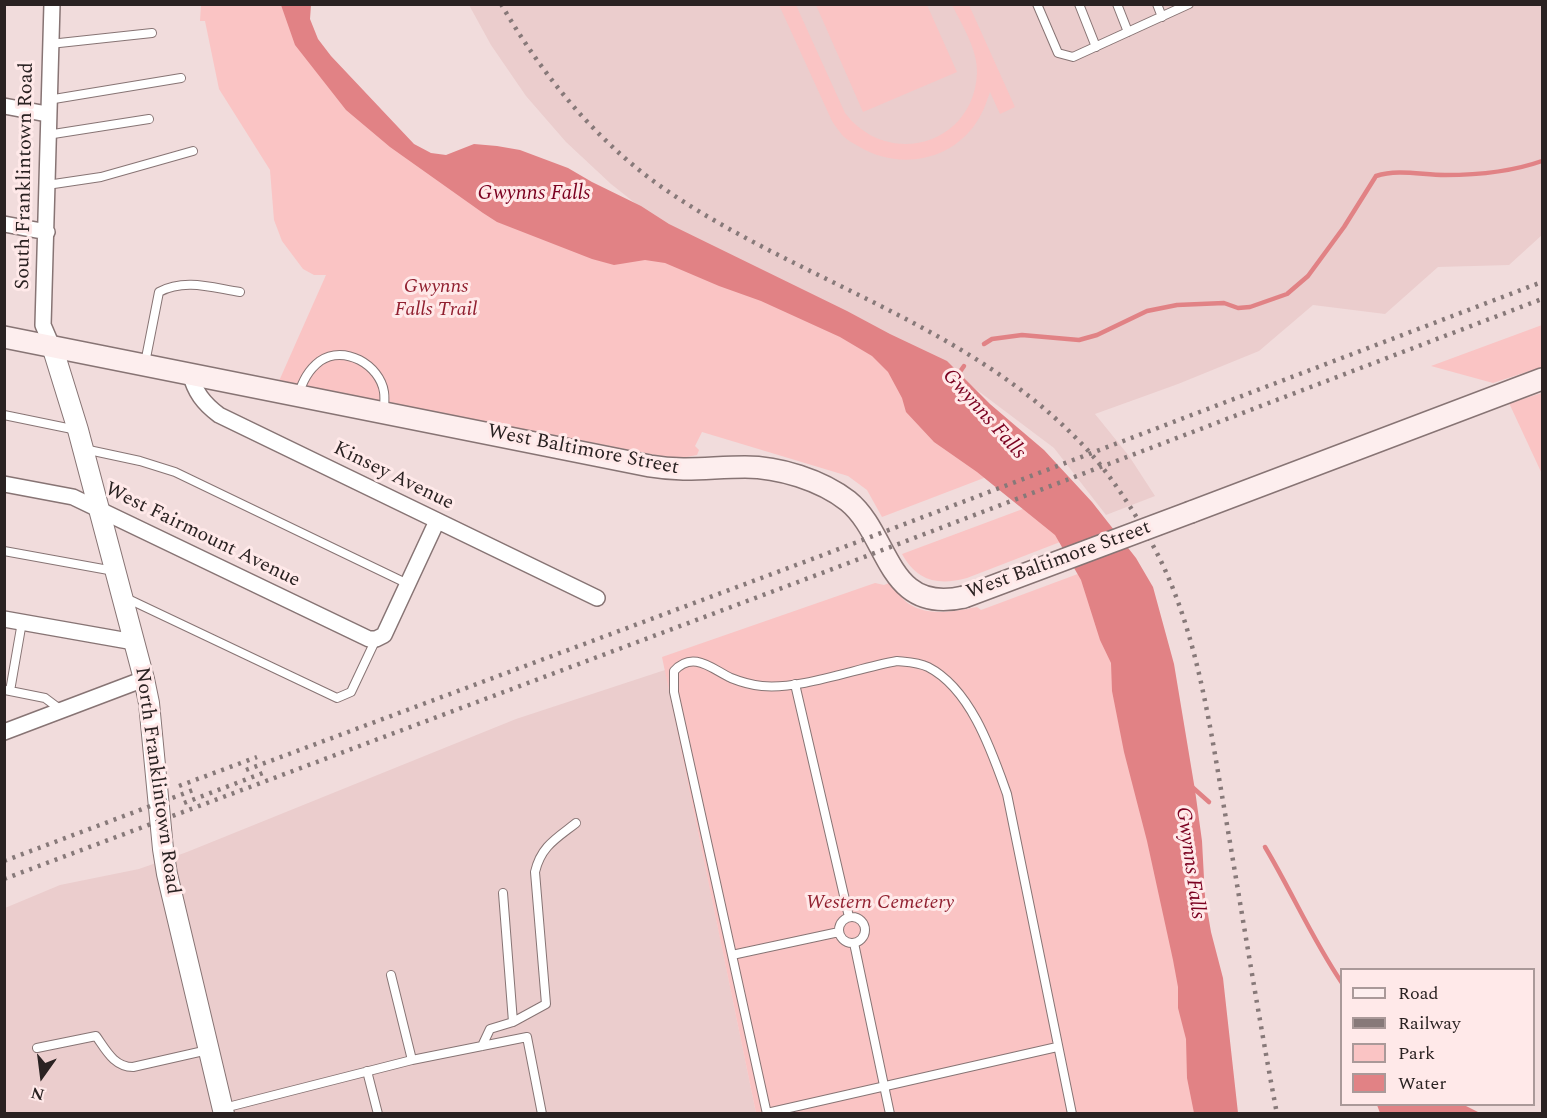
<!DOCTYPE html>
<style>
body{margin:0}
#map{position:relative;width:1547px;height:1118px;overflow:hidden;background:#f1dcdc;font-family:Spectral,serif}
canvas{display:block}
.frame{position:absolute;inset:0;border:6px solid #2a2222;pointer-events:none}
.legend{position:absolute;left:1340px;top:968px;width:195px;height:138px;box-sizing:border-box;background:#ffe9e9;border:2px solid #a99;margin:0;padding:8px 10px;list-style:none;font-size:18px;color:#2a2222}
.legend li{display:flex;align-items:center;gap:12px;height:30px}
.legend b{width:30px;border:2px solid #a99}
.north{position:absolute;left:12px;top:1046px;width:60px;height:60px;-webkit-text-stroke:4px #ffe9e9;paint-order:stroke;rotate:194deg;font-size:16px;font-weight:700;line-height:24px;text-align:center;color:#2a2222}
.north::after{content:'';display:block;margin:auto;width:21px;height:27px;background:#2a2222;clip-path:polygon(50% 0,100% 100%,50% 72%,0 100%)}
</style>
<div id="map">
<canvas width="1547" height="1118"></canvas>
<div class="frame"></div>
<ul class="legend">
<li><b style="height:8px;background:#fdeeee"></b>Road</li>
<li><b style="height:8px;background:#877979"></b>Railway</li>
<li><b style="height:16px;background:#fac4c4"></b>Park</li>
<li><b style="height:16px;background:#e18285"></b>Water</li>
</ul>
<div class="north">N</div>
</div>
<script>
const ctx = document.querySelector('canvas').getContext('2d');
ctx.lineJoin = 'round';
function paint(path, color) { ctx.fillStyle = color; ctx.fill(path, 'evenodd'); }
function stroke(path, color, width, dash) { ctx.strokeStyle = color; ctx.lineWidth = width; ctx.lineCap = dash ? 'butt' : 'round'; ctx.setLineDash(dash || []); ctx.stroke(path); }
function label(font, color, halo, rows, align = 'center') {
  ctx.font = font + ' Spectral,serif'; ctx.lineWidth = 6; ctx.setLineDash([]); ctx.textBaseline = 'middle'; ctx.strokeStyle = halo; ctx.fillStyle = color; for (const [text, x, y, turn = 0] of rows) {
    ctx.save(); ctx.translate(x, y); ctx.rotate((+turn || 0) * Math.PI / 180); ctx.textAlign = isNaN(turn) ? turn : align; if (halo) ctx.strokeText(text, 0, 0); ctx.fillText(text, 0, 0); ctx.restore();
  }
}
paint(new Path2D(`
 M469,5H1542V235L1509,265L1438,267L1385,314L1313,305L1259,351L1178,384L1095,414L1129,456L1155,496L1106,515L1054,448L953,372L659,222L611,184L566,142L526,96L491,45Z
 M665,670L756,1113L5,1114V908L60,885L139,869L187,852L516,719Z`), '#ebcdcd');
paint(new Path2D(`
 M201,5H297L312,49L436,171L674,248L846,325L1010,468L882,517L867,490L848,476L702,432L695,446L699,450L697,455L676,459L279,381L326,275H314L303,269L282,241L274,220L270,170L219,89L205,21H200Z
 M779,5H796L845,113C888,169 974,145 977,73C978,50 962,25 952,5H969L1015,107L1000,114L990,92C986,104 982,115 974,126C947,162 897,170 858,146C853,143 847,140 843,136C839,131 835,126 832,121Z
 M816,5H927L957,72L863,112Z
 M1542,325V367L1493,383L1431,366Z
 M1542,393V474L1509,403Z
 M1063,494L1086,532L967,578C938,586 917,581 902,554Z
 M1110,562L1222,1113H756L662,657L875,583L884,585L889,583C895,589 902,599 909,604C929,617 955,611 977,607L981,610Z`), '#fac4c4');
paint(new Path2D(`
 M281,5H311L310,19L318,39L331,56L414,144L431,153L446,155L474,144L497,146L520,150L568,168L592,182L641,206L669,224L847,311L890,334L947,361L990,404L1044,450L1092,502L1136,558L1153,587L1174,664L1195,790L1202,841L1205,897L1211,932L1223,978L1238,1113H1194L1187,1078L1186,1039L1178,1008V987L1173,960L1147,841L1124,752L1112,691L1111,663L1100,640L1081,580L1055,535L977,472L934,442L906,412L902,398L888,372L872,356L840,337L761,301L719,286L665,263L645,260L614,265L592,259L497,222L483,213L390,147L346,110L295,45Z
 M1377,1105H1464L1480,1113H1380Z`), '#e18285');
stroke(new Path2D(`
 M984,344L992,339L1022,335L1079,340L1097,335L1147,311L1177,305L1224,303L1238,308L1250,307L1287,294L1308,276L1344,227L1376,176C1398,169 1422,175 1445,175C1478,175 1511,172 1542,161
 M957,376L964,366
 M1191,786L1209,802
 M1265,847C1292,892 1312,939 1342,983`), '#e18285', 4.5);
const service = new Path2D(`
 M1037,4L1058,53L1073,57L1189,4
 M1079,4L1096,47
 M1117,4L1128,32
 M1157,4L1162,17
 M50,44L152,33
 M48,100L181,78
 M47,135L149,119
 M47,185L101,177L193,151
 M145,363L159,292C185,278 213,288 240,292
 M298,395C303,381 308,370 320,361C344,344 380,365 384,392C385,398 384,405 384,411
 M4,415L77,430
 M84,449L140,461L175,472L408,584
 M4,551L114,571
 M126,598L337,698L351,692L376,639
 M795,684L849,917
 M5,690L45,698L61,710
 M10,691L22,622
 M839 930a13 13 0 1 1 26 0a13 13 0 1 1-26 0Z
 M854,943L890,1114
 M732,955L674,692V671C693,650 712,669 731,678C741,682 751,685 762,686C800,690 857,668 897,661C907,662 918,662 928,667C971,689 992,752 1007,794L1072,1114
 M391,975L412,1060
 M513,1022L546,1004L535,872C541,846 557,838 576,823
 M482,1046L490,1029L513,1022L503,893
 M37,1048L96,1036C106,1050 114,1067 133,1067L208,1050
 M367,1071L378,1114
 M224,1108L412,1060L527,1037L542,1114
 M767,1113L1057,1047
 M767,1114L732,955L839,932`);
const minor = new Path2D(`
 M52,4L43,325L52,346
 M4,106L47,114
 M4,224L47,232
 M190,373C195,392 203,403 219,415L597,598
 M4,484L73,497L369,639H376L384,635L437,521
 M4,619L134,642
 M4,732L144,679`);
const tertiary = new Path2D(`
 M52,346L78,430L144,679L149,703L163,849L167,874L224,1114`);
const secondary = new Path2D(`
 M4,337L650,466C685,472 711,467 745,467C779,467 821,480 848,501C890,535 886,615 964,597
 M1191,512L1542,379`);
stroke(service, '#877474', 10);
stroke(minor, '#877474', 18);
stroke(tertiary, '#877474', 22);
stroke(secondary, '#877474', 24);
stroke(service, '#fff', 8);
stroke(minor, '#fff', 15);
stroke(tertiary, '#fff', 20);
stroke(secondary, '#fdeeee', 21);
stroke(new Path2D(`
 M501,4C543,76 595,140 663,188C796,280 963,322 1078,440C1107,469 1130,505 1150,540C1196,622 1209,721 1225,813C1242,913 1258,1014 1277,1114
 M246,770L823,555L1542,282
 M179,786L257,757
 M184,803L263,773
 M4,861L196,789
 M4,879L830,570L1542,299`), '#877979', 4.5, [3, 6]);
const secondaryBridge = new Path2D(`
 M964,597L1191,512`);
stroke(secondaryBridge, '#877474', 24, []);
stroke(secondaryBridge, '#fdeeee', 21);
label('20px', '#2a2222', '#ffe9e9', [
 ["South Franklintown Road",26,176,-89],
 ["West Baltimore Street",583,451,11],
 ["Kinsey Avenue",393,477,26],
 ["West Fairmount Avenue",202,536,26],
 ["West Baltimore Street",1059,561,-20],
 ["North Franklintown Road",156,781,82]
]);
label('italic 20px', '#912030', '#ffe9e9', [
 ["Gwynns",436,288],
 ["Falls Trail",436,311],
 ["Western Cemetery",880,904]
]);
label('italic 21px', '#7b0120', '#ffe9e9', [
 ["Gwynns Falls",534,195],
 ["Gwynns Falls",983,415,48],
 ["Gwynns Falls",1189,863,82]
]);
</script>
